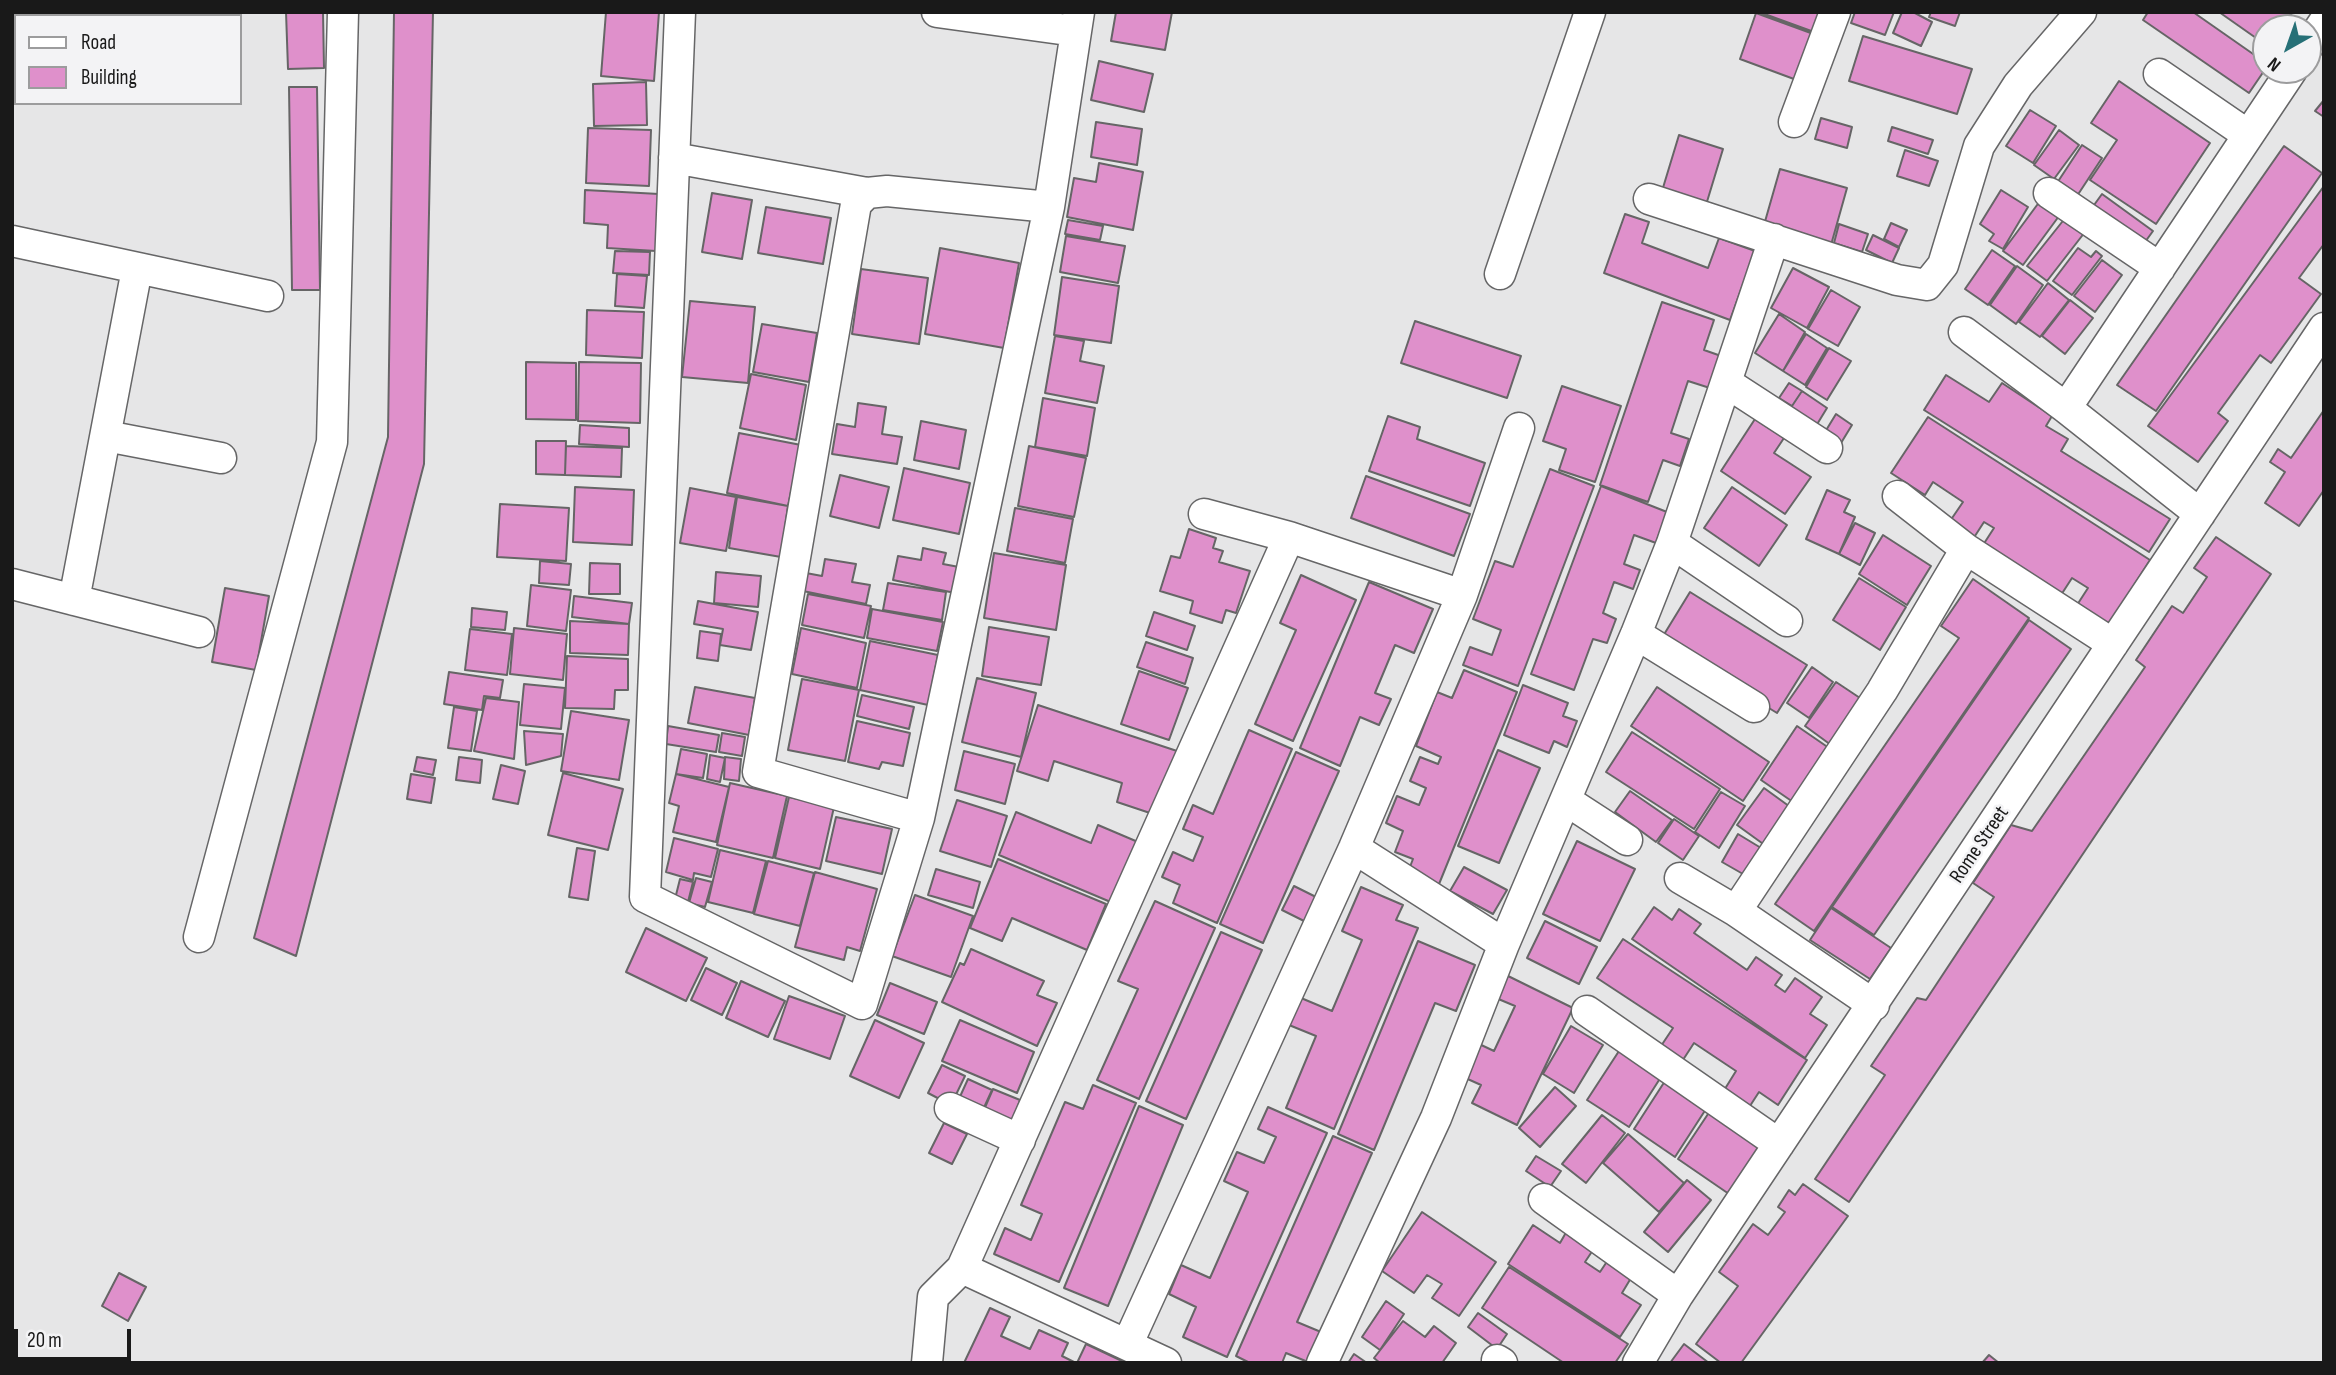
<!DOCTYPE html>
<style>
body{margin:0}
#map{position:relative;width:2336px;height:1375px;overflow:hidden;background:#e6e6e7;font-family:"Sofia Sans Condensed",sans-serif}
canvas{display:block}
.frame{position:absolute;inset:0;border:14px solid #191919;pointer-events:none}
.legend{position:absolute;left:14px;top:14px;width:228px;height:91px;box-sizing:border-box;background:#f3f3f5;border:2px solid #9c9c9d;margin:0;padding:9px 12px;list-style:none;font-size:21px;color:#191919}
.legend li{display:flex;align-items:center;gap:14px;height:35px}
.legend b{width:35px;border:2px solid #9c9c9d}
.north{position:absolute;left:2252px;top:14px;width:70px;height:70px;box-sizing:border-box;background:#f3f3f5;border:2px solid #9c9c9d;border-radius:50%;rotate:220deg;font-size:19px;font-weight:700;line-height:28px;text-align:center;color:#191919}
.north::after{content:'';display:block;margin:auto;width:24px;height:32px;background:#267077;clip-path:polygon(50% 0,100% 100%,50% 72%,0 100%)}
.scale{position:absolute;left:14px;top:1329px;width:117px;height:32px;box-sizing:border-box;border:4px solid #191919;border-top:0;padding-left:9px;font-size:21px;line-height:24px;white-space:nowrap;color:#191919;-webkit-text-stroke:5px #f3f3f5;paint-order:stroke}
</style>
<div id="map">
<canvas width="2336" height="1375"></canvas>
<div class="frame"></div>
<ul class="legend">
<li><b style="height:9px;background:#fff"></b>Road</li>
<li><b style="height:19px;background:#df90cb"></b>Building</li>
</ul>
<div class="north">N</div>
<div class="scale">20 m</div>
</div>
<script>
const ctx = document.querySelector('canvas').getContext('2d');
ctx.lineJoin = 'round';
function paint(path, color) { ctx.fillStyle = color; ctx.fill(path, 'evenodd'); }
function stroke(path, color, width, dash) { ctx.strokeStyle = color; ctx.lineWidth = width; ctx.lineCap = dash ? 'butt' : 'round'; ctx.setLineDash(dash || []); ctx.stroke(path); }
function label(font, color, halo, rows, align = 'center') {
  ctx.font = font + ' "Sofia Sans Condensed",sans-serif'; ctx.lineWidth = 5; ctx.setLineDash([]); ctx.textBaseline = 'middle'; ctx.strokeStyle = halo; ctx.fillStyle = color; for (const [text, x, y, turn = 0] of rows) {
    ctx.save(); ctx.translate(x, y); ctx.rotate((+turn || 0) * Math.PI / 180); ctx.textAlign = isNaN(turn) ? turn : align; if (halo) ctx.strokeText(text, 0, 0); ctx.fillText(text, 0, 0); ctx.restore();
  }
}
const building = new Path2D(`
 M286,12H323L324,68L288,69Z
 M394,12H433L424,464L296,956L254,938L388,437Z
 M606,12H659L654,81L601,76Z
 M1116,12H1172L1165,50L1111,41Z
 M1759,12H1821L1814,32Z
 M1855,12H1894L1885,35L1851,23Z
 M1902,12H1913L1932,22L1921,46L1893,33Z
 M1931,12H1960L1955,26L1929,17Z
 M2148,12H2193L2266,63V68L2249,93L2143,20Z
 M2219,12H2287L2304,24L2301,28H2266V45Z
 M1756,13L1819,36L1802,82L1740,59Z
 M1863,36L1972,69L1957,114L1849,81Z
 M1099,61L1153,74L1144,112L1091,100Z
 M2119,81L2210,143L2156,224L2090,180L2117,140L2091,123Z
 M646,82L647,125L594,126L593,84Z
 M289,87H317L320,290H292Z
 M2324,100V117L2315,111Z
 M2030,110L2056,126L2033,163L2006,146Z
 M1821,118L1852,127L1847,148L1815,139Z
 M1096,122L1142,129L1137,165L1091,157Z
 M1892,127L1933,140L1928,154L1888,141Z
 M588,128L651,130L649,186L586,183Z
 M2059,130L2079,145L2054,179L2034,165Z
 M1679,135L1723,149L1706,205L1662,191Z
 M2082,145L2102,158L2077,196L2057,183Z
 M2284,146L2322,173L2156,411L2117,385Z
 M1905,150L1938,161L1929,186L1897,176Z
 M1099,163L1143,172L1133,230L1067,217L1074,178L1096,182Z
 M1780,169L1847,188L1831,245L1764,225Z
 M2324,186V244L2299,278L2321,294L2271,363L2260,355L2218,413L2228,421L2198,462L2148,426Z
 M585,190L659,194L656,251L607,248L608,225L584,223Z
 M2001,190L2028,207L2003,249L1989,241L1994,234L1980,224Z
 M712,193L752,200L742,259L702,252Z
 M2102,194L2153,231L2140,249L2089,212Z
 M2043,197L2062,212L2023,265L2003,251Z
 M766,207L831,218L823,264L758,253Z
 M1625,214L1649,222L1642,243L1708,268L1719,238L1755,251L1730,320L1604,273Z
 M2066,217L2085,232L2047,281L2027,266Z
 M1068,220L1103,226L1100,240L1065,234Z
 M1891,223L1907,230L1899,247L1884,239Z
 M1839,224L1868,234L1862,252L1834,243Z
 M1873,235L1899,248L1892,263L1866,250Z
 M1066,236L1125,246L1118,283L1060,272Z
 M940,248L1019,263L1004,348L925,334Z
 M2078,248L2091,257L2096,251L2102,256L2072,295L2053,281Z
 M1992,250L2015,266L1988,305L1965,289Z
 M615,251L650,252L649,275L613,273Z
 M2102,260L2122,275L2095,312L2074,296Z
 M2017,266L2043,285L2016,324L1990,305Z
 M1793,268L1829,287L1807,328L1771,308Z
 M861,269L928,278L919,344L852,334Z
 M617,274L647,276L644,308L615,306Z
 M1062,277L1119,286L1111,343L1054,335Z
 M2048,283L2069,300L2040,337L2019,322Z
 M1831,290L1860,307L1838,346L1808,329Z
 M2070,300L2093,318L2065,354L2042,336Z
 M690,301L755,307L748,383L682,377Z
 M1662,302L1714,320L1704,350L1724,357L1713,389L1688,381L1671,433L1689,439L1680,466L1663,460L1648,502L1600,485Z
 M587,310L644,312L642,358L586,355Z
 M1779,314L1805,332L1783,371L1755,353Z
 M1415,321L1521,356L1507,398L1401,363Z
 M762,324L817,333L809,382L753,372Z
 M1806,334L1827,348L1805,385L1783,371Z
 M1055,336L1084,341L1080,361L1104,366L1097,403L1045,393Z
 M1829,348L1851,361L1827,400L1806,387Z
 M526,362L576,363V420L526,419Z
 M579,362L641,363L640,423L578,421Z
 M751,374L806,385L796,440L740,428Z
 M1946,375L1989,402L2002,383L2052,416L2046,426L2068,439L2061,451L2170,519L2149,552L1924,410Z
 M1789,383L1802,391L1792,406L1779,398Z
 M1562,386L1621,406L1595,482L1559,470L1566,449L1543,441Z
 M1802,391L1827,408L1816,426L1790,409Z
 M1043,398L1095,408L1087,456L1035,447Z
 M858,403L886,407L882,434L902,437L897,464L832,454L837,424L855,427Z
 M2324,410V490L2299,526L2265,503L2285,472L2270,462L2278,449L2291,458Z
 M1836,414L1852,425L1841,443L1825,432Z
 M1388,416L1420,427L1417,439L1485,463L1470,506L1369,471Z
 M1928,417L2150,560L2109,625L2077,605L2088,588L2072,578L2061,595L1983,545L1994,528L1984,522L1973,539L1948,524L1963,502L1933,482L1925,495L1891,473Z
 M1755,419L1784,438L1774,453L1811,477L1785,514L1721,471Z
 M921,421L966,430L959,469L914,460Z
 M580,425L629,428V447L579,444Z
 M739,433L801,445L788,506L727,493Z
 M536,441H566L565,475L536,474Z
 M566,446L622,448L621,477L565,475Z
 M1029,446L1086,458L1074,517L1018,506Z
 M904,468L970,483L959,534L893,520Z
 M1550,469L1594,486L1518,686L1463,665L1470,647L1492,655L1501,630L1473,619L1495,561L1513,567Z
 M840,475L889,487L879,528L830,516Z
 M1366,476L1470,514L1454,556L1351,518Z
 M1601,486L1667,512L1656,543L1634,535L1624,564L1640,570L1633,589L1614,582L1603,613L1616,619L1607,643L1593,639L1574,690L1531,674Z
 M575,487L634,490L632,545L573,542Z
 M1732,487L1787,525L1759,566L1704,528Z
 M690,488L736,497L726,551L680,543Z
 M1827,490L1850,500L1844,512L1855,517L1839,554L1806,539Z
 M737,497L788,506L781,557L729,548Z
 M500,504L569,508L566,561L497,557Z
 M1015,508L1073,519L1065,563L1007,551Z
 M1855,523L1875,533L1860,565L1839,554Z
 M1189,529L1216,538L1213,548L1223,551L1219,562L1250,571L1236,613L1226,610L1222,623L1190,613L1193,601L1160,591L1171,556L1180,558Z
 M1883,535L1931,566L1907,605L1859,574Z
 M2216,537L2271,574L1849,1202L1815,1179L1885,1075L1871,1066L1917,998L1926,1000L1994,897L1973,883L2011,825L2032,831L2145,667L2136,660L2172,606L2183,613L2207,577L2194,568Z
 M923,548L946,553L943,564L959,567L955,593L893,580L898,556L921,560Z
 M994,553L1066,565L1056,630L984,618Z
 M825,559L856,564L852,582L870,585L866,604L803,591L806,573L822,576Z
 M540,561L571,564L569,585L539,583Z
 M590,563L620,564V594H589Z
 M716,572L761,576L758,607L714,603Z
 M1301,575L1356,600L1293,741L1255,724L1296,630L1280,623Z
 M1859,578L1906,607L1880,650L1833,620Z
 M1973,579L2029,618L1814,931L1775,904L1959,638L1941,626Z
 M1369,582L1433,609L1414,653L1395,645L1375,693L1391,699L1379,725L1360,717L1340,766L1300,748Z
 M888,583L946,592L942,620L883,610Z
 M531,585L571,590L566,631L527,626Z
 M225,588L269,596L256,670L212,662Z
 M1690,592L1807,665L1777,713L1660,641Z
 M808,594L871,606L864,638L802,625Z
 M574,596L632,603L629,624L572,617Z
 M698,601L758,612L751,650L720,645L723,629L694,624Z
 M472,608L507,612L505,630L471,627Z
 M872,609L943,622L937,651L867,638Z
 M1154,612L1195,626L1187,650L1146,636Z
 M2029,620L2071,649L1874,935L1832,907Z
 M570,621L629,624L628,655L570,653Z
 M989,627L1049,637L1041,685L982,676Z
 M514,628L567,634L563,680L510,674Z
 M801,628L866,643L857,688L792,674Z
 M470,629L512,634L507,675L465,670Z
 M700,631L721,634L718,661L697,658Z
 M870,641L938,655L928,705L860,690Z
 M1146,642L1193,658L1185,684L1137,667Z
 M567,656L628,659V690H615L614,709L565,708Z
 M1812,667L1833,682L1809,718L1787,703Z
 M1464,670L1517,692L1437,889L1406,877L1413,859L1395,852L1403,831L1386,823L1397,796L1419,805L1426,788L1410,781L1420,757L1438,764L1441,757L1416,746L1437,692L1452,698Z
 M1139,671L1188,688L1169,740L1121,724Z
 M449,672L503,680L500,698L484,696L482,710L444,704Z
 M977,678L1036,693L1021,757L962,742Z
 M802,679L859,690L845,761L788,750Z
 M1836,682L1863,700L1831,745L1805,726Z
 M524,684L565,688L561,729L520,725Z
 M1523,685L1568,703L1563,716L1577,721L1567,747L1554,741L1549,753L1504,735Z
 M695,687L755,698L749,735L688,723Z
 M1657,687L1769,762L1743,801L1631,726Z
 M862,695L914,707L909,729L857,716Z
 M486,698L519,702L514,759L474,751Z
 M1038,705L1177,751L1156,815L1117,802L1122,783L1054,761L1048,781L1017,771Z
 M454,707L477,711L471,751L448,748Z
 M571,711L629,720L619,780L561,771Z
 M857,721L910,733L903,766L882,762L879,769L848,762Z
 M668,726L719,735L716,752L666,744Z
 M1797,726L1829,748L1793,802L1761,780Z
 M1249,730L1292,749L1217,923L1173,903L1180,885L1162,877L1173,852L1193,861L1203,837L1183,829L1193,805L1213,814Z
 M524,731L563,734L561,756L526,765Z
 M1632,732L1720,789L1694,829L1606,772Z
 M722,733L745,737L742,756L719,752Z
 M681,749L707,754L703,778L676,774Z
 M1498,750L1540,768L1499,863L1458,846Z
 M964,751L1015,764L1005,804L955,790Z
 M1296,752L1339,771L1263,943L1220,924Z
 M710,755L725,758L720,782L707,779Z
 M417,757L436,760L433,775L414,771Z
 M459,757L482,760L480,783L456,780Z
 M725,757L741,759L739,781L724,779Z
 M501,765L525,771L518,804L493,799Z
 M563,773L623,789L608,850L548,835Z
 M411,774L435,778L431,803L407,799Z
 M676,774L729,787L716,842L673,832L679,806L669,803Z
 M730,783L787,796L773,858L717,845Z
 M1764,788L1793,809L1766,846L1737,825Z
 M1630,791L1672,820L1656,842L1615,812Z
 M1721,792L1745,806L1719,848L1695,832Z
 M789,797L834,807L820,869L775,858Z
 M957,800L1007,816L991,867L940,851Z
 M1016,812L1091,843L1098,825L1138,842L1113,903L999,855Z
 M836,817L892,829L882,874L826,861Z
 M1674,819L1699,836L1683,860L1658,843Z
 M1738,834L1766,851L1750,878L1722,862Z
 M674,838L718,849L711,877L694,873L693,880L666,872Z
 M1577,841L1635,869L1600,941L1543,914Z
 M577,848L595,851L588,900L569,897Z
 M720,850L766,861L753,913L708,902Z
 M998,859L1106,904L1087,950L1012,918L1002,941L970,928Z
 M768,861L814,873L800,926L754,914Z
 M1464,867L1507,890L1493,914L1450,891Z
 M936,869L980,882L973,908L928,895Z
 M815,872L877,889L860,951L847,947L844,960L795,947Z
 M696,878L712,882L705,907L689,903Z
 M680,879L693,882L688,902L675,899Z
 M1294,886L1320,899L1308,923L1282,910Z
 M1361,887L1403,905L1396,920L1418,928L1334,1129L1286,1108L1316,1036L1289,1025L1301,998L1332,1011L1362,940L1342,931Z
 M915,895L973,916L951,977L892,956Z
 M1155,901L1215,928L1139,1099L1097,1080L1138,989L1118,981Z
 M1654,907L1672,920L1679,909L1701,924L1694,933L1747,970L1756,957L1782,975L1775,985L1785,992L1795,978L1822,997L1810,1014L1827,1025L1805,1058L1632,939Z
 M1831,908L1891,948L1870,979L1810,940Z
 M1545,921L1597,947L1579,984L1527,958Z
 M646,928L707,958L686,1001L626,972Z
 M1221,932L1262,950L1186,1119L1146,1101Z
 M1623,939L1807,1060L1778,1105L1759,1092L1748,1109L1723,1092L1736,1071L1694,1043L1679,1066L1657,1052L1673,1028L1597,978Z
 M1418,941L1475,965L1456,1011L1435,1003L1374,1150L1338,1134Z
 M971,949L1044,981L1037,995L1057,1003L1037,1046L942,1002L960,963L964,965Z
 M706,968L737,983L722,1015L691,1000Z
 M1506,975L1573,1008L1517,1125L1472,1103L1481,1085L1461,1076L1477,1043L1494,1051L1515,1006L1496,998Z
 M741,981L785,1001L768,1037L726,1018Z
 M890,983L937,1002L924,1034L877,1015Z
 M789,996L845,1016L830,1059L774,1039Z
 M875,1020L924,1043L899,1098L850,1076Z
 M960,1020L1034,1052L1017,1093L942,1061Z
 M1571,1026L1603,1045L1574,1093L1543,1074Z
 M1619,1051L1661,1077L1629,1127L1587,1100Z
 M942,1065L965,1076L951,1105L928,1093Z
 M968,1079L992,1090L982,1112L958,1101Z
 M1665,1081L1706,1109L1675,1157L1634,1129Z
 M1093,1085L1136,1103L1059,1282L994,1254L1005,1228L1031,1240L1042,1214L1021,1205L1065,1102L1083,1109Z
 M1555,1087L1576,1106L1540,1147L1519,1128Z
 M993,1089L1020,1100L1012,1123L983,1112Z
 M1139,1106L1183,1125L1108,1306L1064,1288Z
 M1268,1107L1327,1133L1227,1357L1183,1337L1196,1307L1169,1294L1181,1265L1210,1278L1248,1192L1224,1181L1237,1152L1264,1163L1276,1137L1258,1129Z
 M1710,1111L1761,1147L1729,1194L1678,1159Z
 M1602,1115L1625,1133L1586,1183L1562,1164Z
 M944,1123L967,1134L952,1164L929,1153Z
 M1628,1134L1684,1183L1659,1212L1603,1163Z
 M1333,1136L1372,1153L1297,1322L1321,1332L1308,1362L1286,1353L1282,1363H1250L1236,1356Z
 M1536,1156L1561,1171L1550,1187L1526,1171Z
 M1687,1180L1711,1200L1668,1252L1644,1232Z
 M1803,1184L1848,1216L1741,1363H1721L1696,1344L1738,1286L1719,1272L1753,1224L1768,1235L1785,1212L1778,1207L1789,1190L1795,1195Z
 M1422,1212L1496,1262L1459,1316L1432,1298L1442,1284L1427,1275L1414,1293L1382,1271Z
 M1533,1225L1560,1243L1568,1229L1595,1247L1585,1262L1600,1272L1610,1257L1634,1273L1622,1293L1641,1305L1620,1337L1508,1264Z
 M1509,1267L1628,1344L1615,1363H1564L1482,1308Z
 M119,1273L146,1287L128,1321L102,1306Z
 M1386,1301L1404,1314L1380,1350L1362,1337Z
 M990,1308L1010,1317L1001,1336L1030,1349L1039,1330L1068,1343L1062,1356L1076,1363H964Z
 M1478,1313L1507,1334L1497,1349L1468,1327Z
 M1403,1321L1425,1337L1434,1326L1456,1343L1442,1363H1380L1374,1358Z
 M1086,1344L1122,1361L1121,1363H1077Z
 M1684,1344L1709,1363H1670Z
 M1354,1354L1367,1363H1348Z
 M1989,1355L1999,1363H1982Z`);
paint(building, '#df90cb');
stroke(building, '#666566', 2);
const minor = new Path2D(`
 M680,12L645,897L862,1004L919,818L1049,207L1079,12
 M937,12L1075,31
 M2308,46L2324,22
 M2159,74L2248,135
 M1794,122L1835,12
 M674,158L867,193
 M2049,193L2160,268
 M1649,199L1897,280L1927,285L1943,265L1979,146L2018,85L2081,12
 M12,241L268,296
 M1500,274L1590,12
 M1964,332L2066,408L2200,514
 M1727,383L1827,448
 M2066,408L2292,70
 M106,436L221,458
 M1898,496L1966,549L2113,644
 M1204,514L1289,537L1462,595
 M1672,543L1787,621
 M12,584L199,632
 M74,600L137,269
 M1636,634L1754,707
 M1567,801L1627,840
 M919,818L758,772L856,204L867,193L887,191L1049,207
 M1354,848L1504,944
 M1680,878L1736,911L1874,1005
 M1736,911L1882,691L1966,549
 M199,937L332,442L343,12
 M1587,1011L1779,1144
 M950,1108L1020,1140
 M1544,1199L1678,1295
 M962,1268L1166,1363
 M1128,1343L1354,848L1462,595L1519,428
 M1497,1360L1502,1363
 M927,1363L933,1297L962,1268L1289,537
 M1322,1363L1436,1118L1504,944L1636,634L1672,543L1774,239
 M1638,1363L1678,1295L2324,328`);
stroke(minor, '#666667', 33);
stroke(minor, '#fff', 30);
label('21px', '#191919', '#f3f3f5', [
 ["Rome Street",1980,845,-56]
]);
</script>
